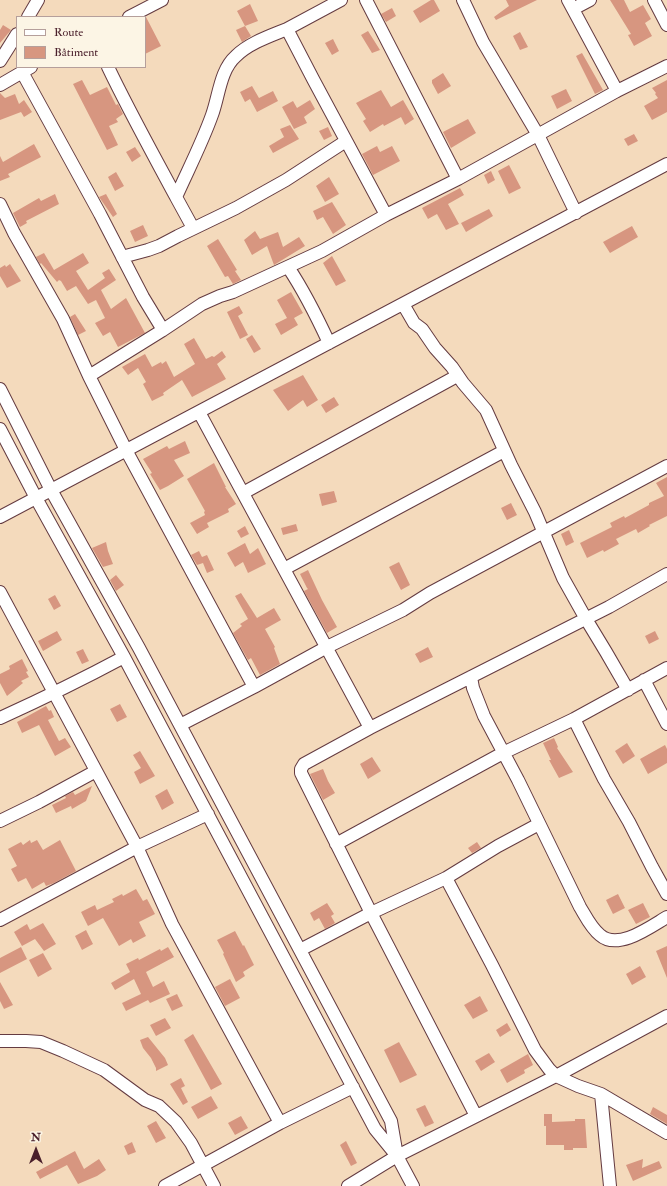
<!DOCTYPE html>
<meta charset="utf-8">
<style>
body{margin:0}
#map{position:relative;width:667px;height:1186px;overflow:hidden;background:#f4dabc;font-family:"IM FELL Double Pica",serif}
canvas{display:block}
.legend{position:absolute;left:16px;top:16px;width:130px;height:52px;box-sizing:border-box;background:#fcf5e5;border:1px solid #b59f9b;margin:0;padding:5px 7px;list-style:none;font-size:12px;color:#4a1f2b}
.legend li{display:flex;align-items:center;gap:8px;height:20px}
.legend b{width:20px;border:1px solid #b59f9b}
.north{position:absolute;left:16px;top:1130px;width:40px;height:40px;-webkit-text-stroke:3px #fcf5e5;paint-order:stroke;rotate:0deg;font-size:11px;font-weight:700;line-height:16px;text-align:center;color:#4a1f2b}
.north::after{content:'';display:block;margin:auto;width:14px;height:18px;background:#4a1f2b;clip-path:polygon(50% 0,100% 100%,50% 72%,0 100%)}
</style>
<div id="map">
<canvas width="667" height="1186"></canvas>
<ul class="legend">
<li><b style="height:5px;background:#fff"></b>Route</li>
<li><b style="height:11px;background:#d79680"></b>Bâtiment</li>
</ul>
<div class="north">N</div>
</div>
<script>
const ctx = document.querySelector('canvas').getContext('2d');
ctx.lineJoin = 'round';
function paint(path, color) { ctx.fillStyle = color; ctx.fill(path, 'evenodd'); }
function stroke(path, color, width, dash) { ctx.strokeStyle = color; ctx.lineWidth = width; ctx.lineCap = dash ? 'butt' : 'round'; ctx.setLineDash(dash || []); ctx.stroke(path); }
paint(new Path2D(`
 M431,0H434L440,11L420,23L413,11Z
 M506,0H537L496,20L494,17L509,6Z
 M610,0H624L630,12L643,5L651,19L645,23L652,36L634,46L628,35L631,34Z
 M250,4L258,21L245,26L251,36L242,42L236,30L245,26L237,11Z
 M392,8L396,16L386,22L381,14Z
 M145,17H146L161,46L145,54Z
 M3,25L11,30L0,43V30Z
 M368,31L380,50L372,53L361,35Z
 M520,32L528,47L520,50L513,36Z
 M333,39L339,51L332,55L325,43Z
 M582,53L603,90L595,94L576,56Z
 M443,73L451,86L438,94L432,83V80Z
 M82,80L90,95L107,87L116,105L118,104L123,114L116,119L118,122L109,126L118,145L107,150L73,84Z
 M667,80V112L652,120L644,106L658,98L655,94L656,93L652,88Z
 M252,86L259,98L273,91L278,101L257,112L250,99L245,102L240,92Z
 M566,89L572,101L557,109L551,96Z
 M381,90L391,107L403,100L414,119L405,125L401,117L384,126L383,124L370,132L363,121L366,119L356,103Z
 M0,93L5,98L15,94L19,104L24,100L32,112L24,117L21,112L0,120Z
 M310,100L315,109L304,117L307,123L294,129L282,107L293,101L297,108Z
 M468,119L476,133L451,148L443,132Z
 M290,125L299,139L273,153L269,146L284,137L280,129Z
 M328,127L332,136L324,140L319,131Z
 M634,134L638,141L628,146L624,139Z
 M34,144L41,157L8,174L10,177L0,181V156L3,162Z
 M377,146L380,152L392,146L400,161L373,175L362,154Z
 M135,147L141,156L132,162L126,152Z
 M509,165L521,188L509,194L498,171Z
 M491,171L495,180L488,184L484,175Z
 M116,172L124,186L115,191L108,177Z
 M329,177L339,194L325,202L316,186Z
 M460,188L464,195L448,204L459,224L446,230L437,214L428,219L422,208Z
 M55,194L59,204L26,221L27,223L20,227L13,213L39,198L41,201Z
 M106,194L117,214L113,217L99,197Z
 M332,202L346,225L333,234L323,217L317,220L313,211Z
 M489,209L493,216L466,232L461,223Z
 M143,225L148,236L135,242L130,231Z
 M632,226L638,237L610,253L603,242Z
 M255,231L260,239L278,232L283,247L299,237L305,246L274,265L267,246L252,255L244,240Z
 M218,239L237,270L235,271L241,280L233,284L228,276L225,277L207,246Z
 M44,253L54,270L83,253L89,263L76,271L88,290L105,278L102,273L109,269L116,280L101,290L111,309L126,298L145,333L118,347L110,332L103,336L95,323L105,318L96,300L88,304L76,286L67,291L61,281L59,280L57,282L41,263L40,264L36,257Z
 M332,256L346,281L336,286L323,263Z
 M10,264L21,281L7,288L0,276V268L5,265L6,267Z
 M291,292L303,313L294,318L298,325L281,335L275,324L287,318L277,300Z
 M239,306L243,313L238,316L248,335L240,339L227,312Z
 M75,314L86,331L78,335L70,317Z
 M252,335L261,349L254,353L246,339Z
 M194,338L206,359L212,356L214,357L222,351L226,357L217,364L226,379L192,397L182,380L163,393L164,395L152,401L143,384L146,382L138,368L128,375L122,367L145,354L152,367L161,362L162,364L166,361L174,377L195,364L184,344Z
 M303,375L318,400L307,407L303,400L288,411L273,390Z
 M334,397L339,405L326,413L321,405Z
 M185,441L190,453L174,460L184,476L168,486L160,490L150,474L152,473L143,459L167,446L169,449Z
 M214,463L226,487H225L236,504L228,509L229,512L207,523L209,527L197,534L190,523L205,515L204,512L205,511L187,479Z
 M667,477V516L649,525L650,526L638,533L636,529L616,539L619,544L604,552L603,550L587,558L580,543L612,527L610,523L624,516L625,518L649,505V503L664,496L656,483Z
 M334,491L337,502L322,506L319,494Z
 M511,503L517,515L507,520L501,508Z
 M296,524L298,531L283,535L281,528Z
 M245,526L249,534L241,538L237,531Z
 M569,530L574,542L566,546L561,534Z
 M106,542L108,551L113,564L103,567L92,548Z
 M245,543L250,554L258,548L266,564L248,573L243,562L235,567L227,553Z
 M199,551L202,557L207,555L214,570L207,573L203,563L197,565L191,555Z
 M399,562L410,585L401,590L389,567Z
 M308,570L322,600L337,627L327,633L304,591L308,589L307,588L300,574Z
 M116,575L124,585L116,591L110,580Z
 M241,593L257,618L274,608L281,620L265,629L275,647L274,648L280,664L260,675L251,658L248,660L233,633L242,626L240,624L248,619L235,596Z
 M55,595L61,606L54,610L48,599Z
 M57,631L62,640L43,651L38,641Z
 M655,631L659,639L649,644L645,636Z
 M428,647L433,657L420,663L415,654Z
 M83,649L89,661L82,664L76,652Z
 M22,659L28,671L26,672L29,677L21,681L23,683L7,696L0,683V674L10,669L9,666Z
 M120,704L127,717L117,722L110,709Z
 M46,706L49,711L51,710L54,717L48,720L59,741L65,738L71,747L55,756L39,725L22,733L17,722Z
 M554,738L558,747L557,748L573,772L559,778L549,760H551L543,743Z
 M627,743L635,756L623,764L615,751Z
 M665,745L667,749V763L648,774L640,759Z
 M140,751L155,776L140,784L134,772L141,768L133,755Z
 M372,757L381,771L368,779L360,764Z
 M323,769L328,781L335,793L323,800L310,774Z
 M92,786L86,801L72,809L71,806L56,813L52,805L66,798L65,796L73,792L75,795Z
 M167,789L174,803L162,810L155,796Z
 M30,840L31,843L37,840L43,850L60,840L76,871L54,883L46,886L44,882L32,889L26,878L18,882L11,869L17,866L8,849L21,842L23,845Z
 M477,842L481,848L472,853L468,848Z
 M136,889L143,901L147,899L155,914L139,922L146,936L133,943L131,939L119,946L103,918L88,926L81,912L95,905L97,910L114,902L112,899L122,894L123,896Z
 M618,894L625,908L613,914L606,900Z
 M327,903L334,914L331,916L335,923L325,929L319,918L314,921L310,913Z
 M643,903L650,917L636,924L628,910Z
 M43,923L56,944L44,951L35,939L22,946L14,932L27,924L30,930Z
 M86,930L93,944L82,950L75,936Z
 M235,931L243,946L244,945L254,965L243,972L245,976L236,982L223,954L224,953L217,940Z
 M667,946V978L656,951Z
 M21,947L27,959L0,973V958Z
 M168,947L174,957L146,972L153,987L164,981L170,994L150,1003L148,1000L126,1011L122,1003L141,994L134,979L115,990L111,983L130,972L126,964L138,958L139,960L160,949L161,951Z
 M43,953L52,969L38,977L29,960Z
 M640,966L646,977L632,985L626,974Z
 M230,979L240,998L225,1006L215,987Z
 M0,982L13,1005L4,1009L0,1001Z
 M177,994L183,1006L172,1011L166,999Z
 M480,996L488,1011L473,1019L464,1005Z
 M165,1018L171,1028L156,1036L150,1025Z
 M507,1023L511,1030L500,1037L496,1030Z
 M193,1034L222,1084L211,1090L184,1040Z
 M148,1037L165,1058L168,1065L156,1071V1068L151,1058L143,1048L140,1040Z
 M399,1042L417,1075L400,1083L384,1050Z
 M489,1053L495,1062L481,1071L475,1061Z
 M528,1054L533,1065L524,1070L525,1073L507,1083L500,1070Z
 M181,1078L185,1086L181,1088L188,1102L183,1105L170,1084Z
 M211,1096L218,1108L198,1119L191,1107Z
 M425,1105L434,1123L425,1127L416,1109Z
 M653,1107L667,1115V1124L650,1114Z
 M544,1114H552V1122L575,1121V1119H585L587,1148H573V1150H564V1145H546V1126H544Z
 M241,1116L248,1128L235,1135L228,1123Z
 M156,1121L166,1138L156,1143L147,1126Z
 M346,1141L357,1163L351,1166L340,1145Z
 M132,1142L136,1152L128,1155L124,1146Z
 M75,1151L84,1169L99,1159L106,1170L97,1176L78,1184L67,1165L40,1179L36,1172Z
 M643,1159L642,1168L659,1161L662,1168L633,1181L626,1165Z`), '#d79680');
const minor = new Path2D(`
 M341,0L287,29L313,79L386,215
 M366,0L458,179
 M463,0L483,42L538,135L576,213
 M568,0L617,91
 M654,0L667,25
 M573,9L590,0
 M28,17L38,0
 M129,17L162,0
 M0,61L17,34
 M108,67C129,111 153,154 176,197
 M22,72L100,214L143,297L163,330
 M0,85L31,67
 M0,204L14,233L63,319L89,376L126,450L254,687
 M193,228L176,197C188,170 202,143 212,115C219,96 220,70 236,56C249,43 270,36 287,29
 M122,257L148,250L159,246L178,236L236,208L286,180L346,141
 M288,267C304,291 317,317 329,343
 M403,304L414,323L422,329L435,348L452,367L463,383L486,410L511,465L535,512L563,578L586,619L606,652L628,690
 M89,376L163,330L202,304L220,296L233,292L322,251L386,215L458,179L617,91L667,66
 M0,389L51,490L139,648L391,1121L397,1156
 M199,412L370,728
 M0,429L36,498L124,657L375,1129L397,1156L413,1186
 M243,493L457,376
 M0,517L667,164
 M284,569L504,451
 M0,592L137,847L172,924L280,1123
 M471,677L473,688L484,716L518,780L580,907C586,917 591,928 600,935C618,951 650,927 667,917
 M644,680L667,724
 M0,718C42,699 83,679 124,657
 M574,719L604,779L629,822L652,867L667,894
 M180,725L254,687L327,647L403,610L430,593L667,466
 M0,821L39,802L96,771
 M336,844L503,753L574,719L667,668
 M446,878L492,965L535,1050L549,1069L556,1076L578,1086L601,1094L667,1133
 M0,920L137,847L208,814
 M300,950L371,913L446,878L498,846L539,824
 M0,1041H26L41,1042L63,1051L104,1070L145,1100L159,1106L176,1122L191,1143L214,1186
 M601,1094L610,1186
 M476,1116L371,913L301,773V769L304,764L370,728L609,607L667,574
 M165,1186L280,1123L353,1087
 M348,1186L397,1156L556,1076L667,1016`);
stroke(minor, '#643b41', 14);
stroke(minor, '#fff', 12);
</script>
